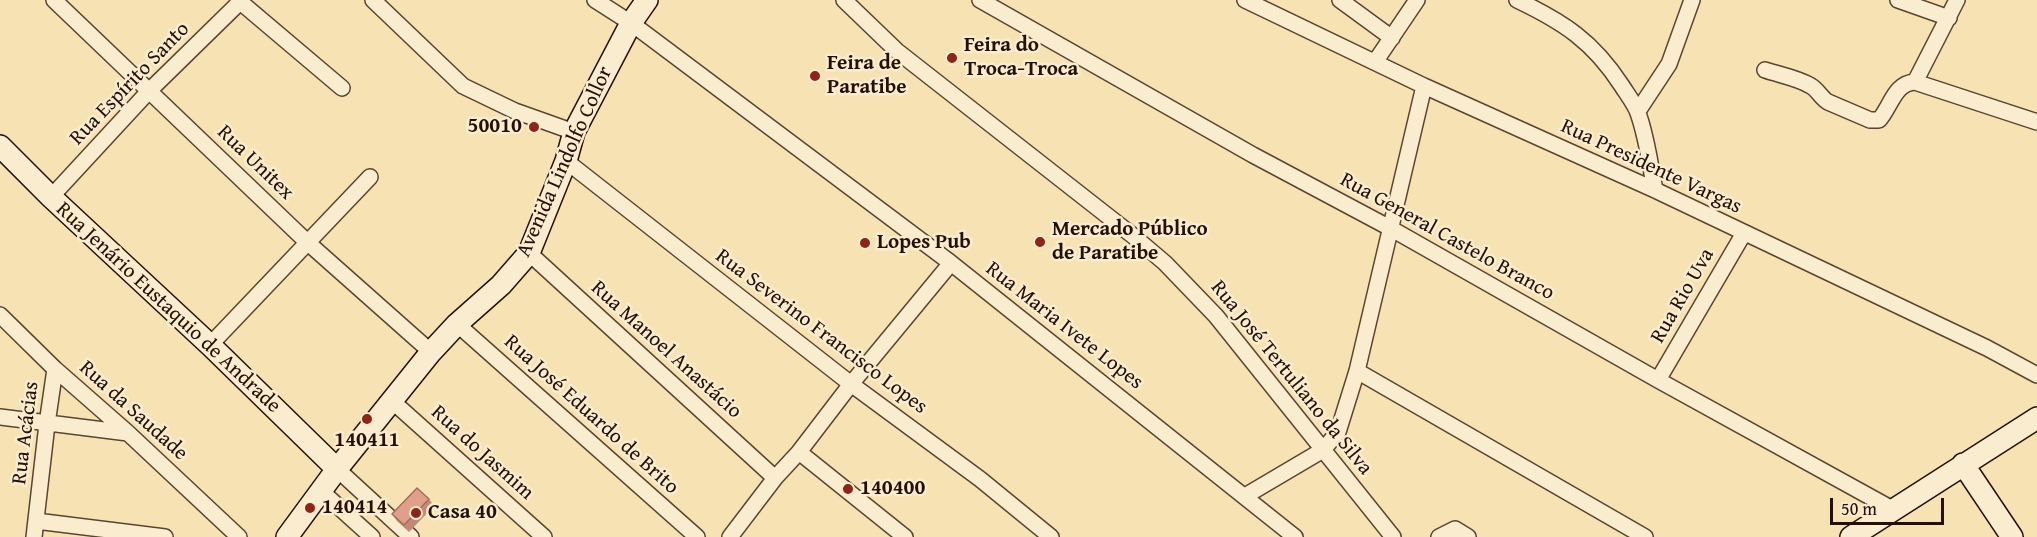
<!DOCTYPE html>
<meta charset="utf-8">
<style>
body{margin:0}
#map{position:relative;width:2037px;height:537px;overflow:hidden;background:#f7e2b3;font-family:"Gentium Book Plus",serif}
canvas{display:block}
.scale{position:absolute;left:1830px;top:498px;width:114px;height:27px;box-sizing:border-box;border:3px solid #241104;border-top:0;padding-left:8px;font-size:18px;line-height:21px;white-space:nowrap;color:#241104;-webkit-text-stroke:4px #faecce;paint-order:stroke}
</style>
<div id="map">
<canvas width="2037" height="537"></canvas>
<div class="scale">50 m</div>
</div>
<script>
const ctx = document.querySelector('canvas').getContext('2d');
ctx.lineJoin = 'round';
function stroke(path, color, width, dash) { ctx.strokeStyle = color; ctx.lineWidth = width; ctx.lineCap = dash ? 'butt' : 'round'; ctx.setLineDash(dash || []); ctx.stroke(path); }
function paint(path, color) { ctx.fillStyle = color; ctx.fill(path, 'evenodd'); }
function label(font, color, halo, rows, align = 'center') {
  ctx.font = font + ' "Gentium Book Plus",serif'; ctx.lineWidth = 5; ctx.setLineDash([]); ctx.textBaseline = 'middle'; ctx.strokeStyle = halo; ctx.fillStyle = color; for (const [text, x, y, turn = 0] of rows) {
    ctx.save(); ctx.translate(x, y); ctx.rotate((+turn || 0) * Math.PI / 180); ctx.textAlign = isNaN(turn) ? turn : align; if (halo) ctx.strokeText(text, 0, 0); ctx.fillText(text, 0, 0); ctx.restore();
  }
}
const street = new Path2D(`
 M54,0L307,242L431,352
 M238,0L342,88
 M373,0L463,86L515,111L574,132
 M595,0L631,23L951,263L1295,537
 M844,0L897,51L1132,235L1165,263L1216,316L1393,537
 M980,0L1253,155L1390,228L1658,380L1894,510
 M1245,0L1424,86L1655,190L1987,348L2037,375
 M1340,0L1392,38
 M1517,0C1563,22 1593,41 1622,86C1627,94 1635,104 1638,113C1647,138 1650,164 1655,190
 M1898,0L1949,18
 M1375,62L1417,0
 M1765,70C1780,75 1798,78 1811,86C1818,90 1821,98 1828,102L1870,120H1879C1891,107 1894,83 1915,82L1957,0
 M1915,82L2037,122
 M1638,111L1669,64L1692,0
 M566,161L851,384L980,479L1051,537
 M51,197L149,91L242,0
 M529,253L775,478
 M0,315L55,369L128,433L239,537
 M457,324L697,537
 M210,345L370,177
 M1357,371L1645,537
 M1658,380L1744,233
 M391,400L544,537
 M0,417L128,433
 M799,452L905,537
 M337,469L411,537
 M320,490L372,537
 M1245,496L1323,450L1338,432L1357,371L1424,86
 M36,521L165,537
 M34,537L47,424L55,369
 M730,537L775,478L799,452L851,384L951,263
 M1439,537L1455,529L1468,537`);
const secondary = new Path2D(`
 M0,146L51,197L210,345L337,469
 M1963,464L2012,537
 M287,537L337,469L431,352L457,324L501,285L529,253L566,161L574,132L631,23L647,0
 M1851,537L2037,418`);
stroke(street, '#594530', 18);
stroke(secondary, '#241104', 24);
stroke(street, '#faecce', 15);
stroke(secondary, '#faecce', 21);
paint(new Path2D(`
 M429,499L434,506L409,532L397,521L392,514Z`), '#c28976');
const building = new Path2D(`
 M417,488L429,499L404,525L392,514Z`);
paint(building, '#e19f89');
stroke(building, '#9e6f60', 1.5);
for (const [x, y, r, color] of [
 [952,58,6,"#8f2418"],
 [815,76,6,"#8f2418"],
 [534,127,6,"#8f2418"],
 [1040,242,6,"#8f2418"],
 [865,243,6,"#8f2418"],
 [367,419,6,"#8f2418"],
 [848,489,6,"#8f2418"],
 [310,508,6,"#8f2418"],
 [416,513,6,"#8f2418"]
]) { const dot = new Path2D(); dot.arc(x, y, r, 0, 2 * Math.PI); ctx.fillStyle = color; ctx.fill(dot); stroke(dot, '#faecce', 2); }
label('bold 21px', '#241104', '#faecce', [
 ["Feira do",964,46],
 ["Troca-Troca",964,70],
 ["Feira de",827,64],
 ["Paratibe",827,88],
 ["50010",522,127,"right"],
 ["Mercado Público",1052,230],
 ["de Paratibe",1052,254],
 ["Lopes Pub",877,243],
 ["140411",367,441,"center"],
 ["140400",860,489],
 ["140414",322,508],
 ["Casa 40",428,513]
], 'left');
label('21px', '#241104', '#faecce', [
 ["Rua Espírito Santo",130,84,-46],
 ["Avenida Lindolfo Collor",565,162,-66],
 ["Rua Unitex",255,163,44],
 ["Rua Presidente Vargas",1651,167,25],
 ["Rua General Castelo Branco",1447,237,29],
 ["Rua Rio Uva",1683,296,-60],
 ["Rua Jenário Eustaquio de Andrade",168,308,43],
 ["Rua Maria Ivete Lopes",1064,326,38],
 ["Rua Severino Francisco Lopes",821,332,37],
 ["Rua Manoel Anastácio",666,350,42],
 ["Rua José Tertuliano da Silva",1291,378,51],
 ["Rua da Saudade",133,411,42],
 ["Rua José Eduardo de Brito",591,415,42],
 ["Rua Acácias",26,433,-83],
 ["Rua do Jasmim",482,453,42]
]);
</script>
